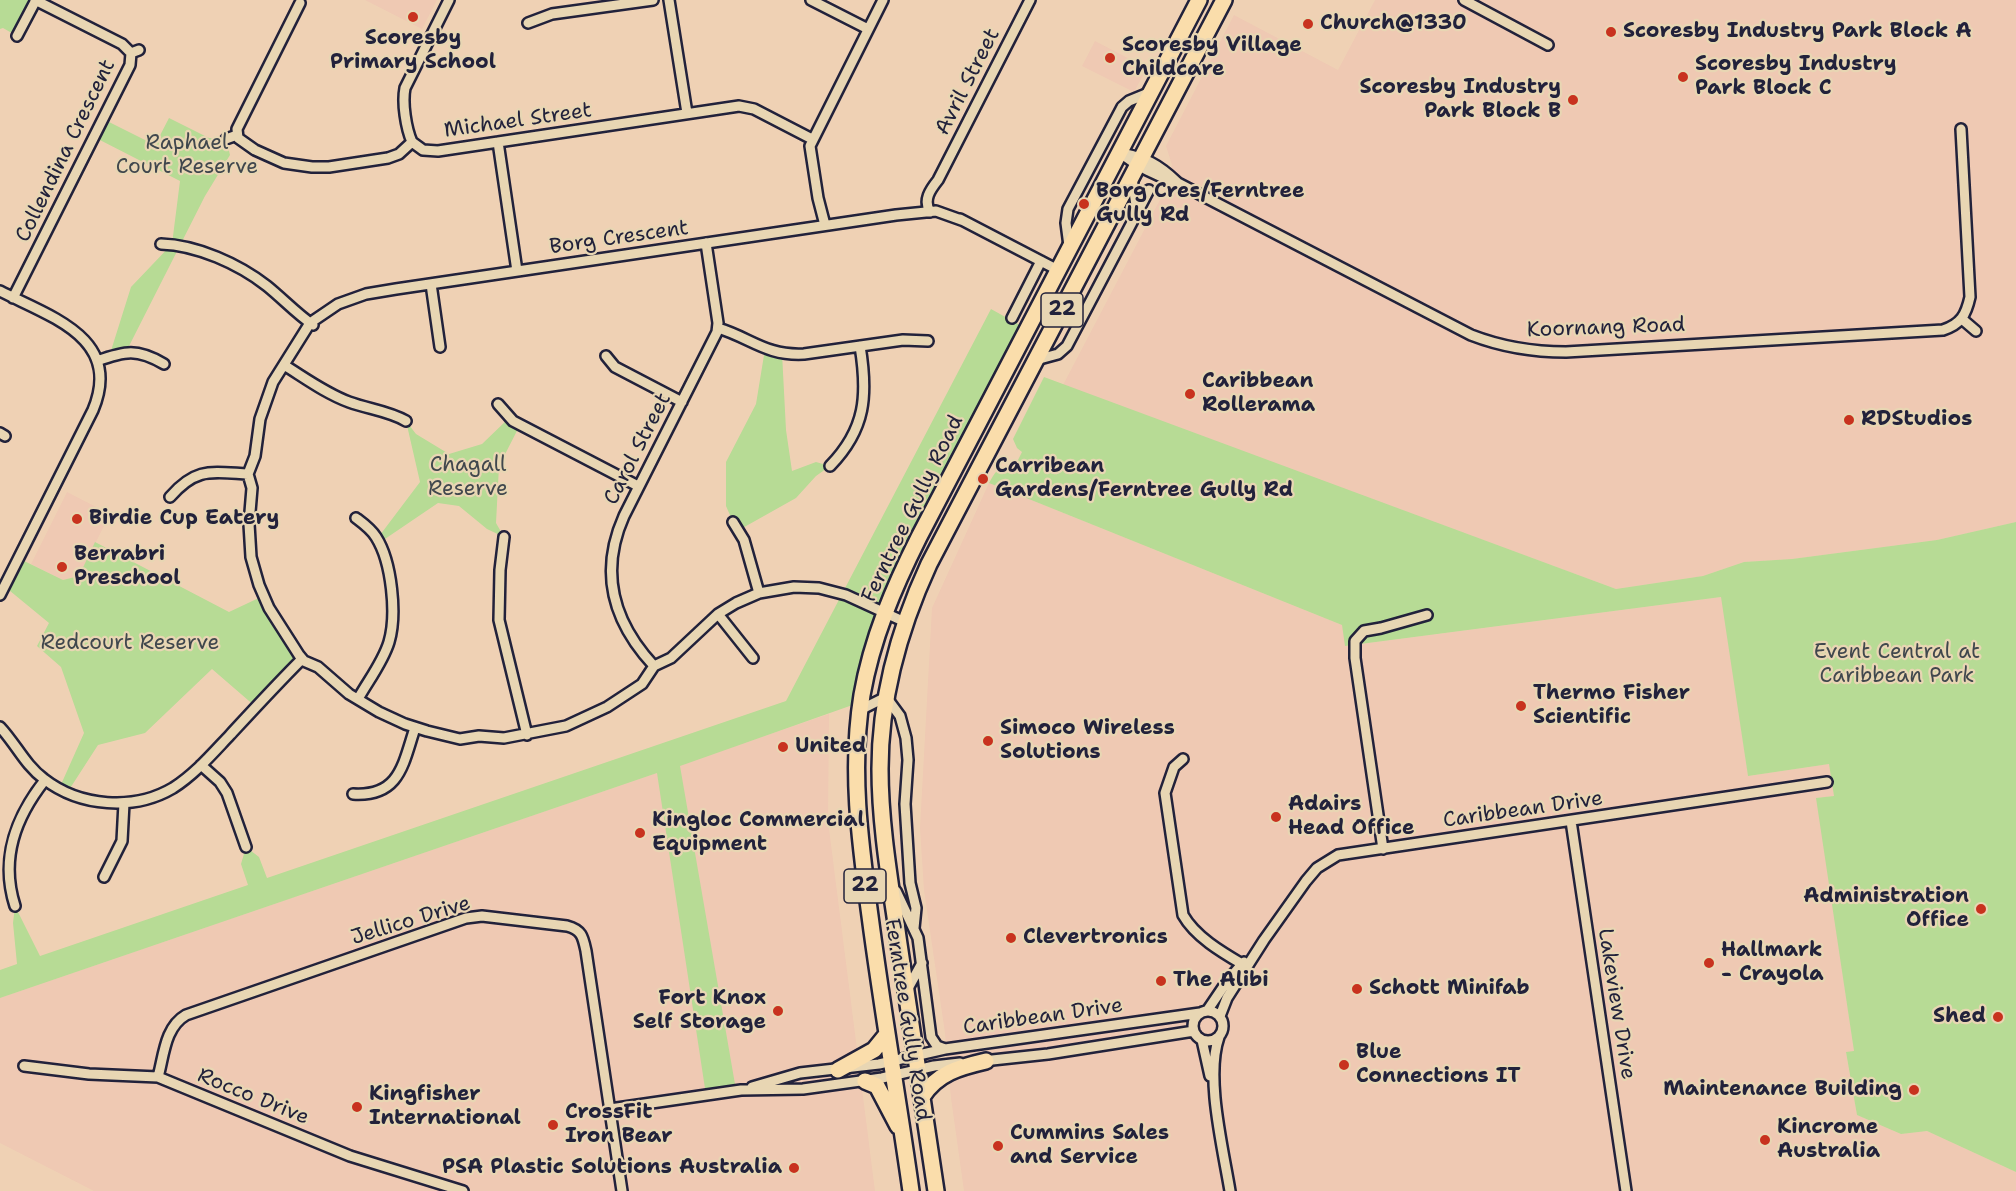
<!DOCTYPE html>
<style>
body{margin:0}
canvas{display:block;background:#efd1b4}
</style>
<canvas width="2016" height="1191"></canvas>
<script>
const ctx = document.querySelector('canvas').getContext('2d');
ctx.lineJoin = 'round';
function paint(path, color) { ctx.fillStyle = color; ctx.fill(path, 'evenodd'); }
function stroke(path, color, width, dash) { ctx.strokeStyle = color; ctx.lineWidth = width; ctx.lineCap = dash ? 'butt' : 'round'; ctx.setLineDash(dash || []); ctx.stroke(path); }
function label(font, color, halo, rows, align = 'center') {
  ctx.font = font + ' "Shantell Sans",sans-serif'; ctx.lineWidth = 4.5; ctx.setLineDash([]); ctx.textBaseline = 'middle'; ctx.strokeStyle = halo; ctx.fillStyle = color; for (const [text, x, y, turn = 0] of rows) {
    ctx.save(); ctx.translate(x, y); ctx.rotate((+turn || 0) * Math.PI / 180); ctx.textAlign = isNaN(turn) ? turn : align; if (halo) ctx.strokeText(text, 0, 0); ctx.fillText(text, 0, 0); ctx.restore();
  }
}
paint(new Path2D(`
 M365,0H437L422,29Z
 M1375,0H2016V522L1937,540L1792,559L1744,562L1703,576L1616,589L1063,385L1163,194L1172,165L1166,146L1234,15L1338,70Z
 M1095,41L1147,68L1134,92L1082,66Z
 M989,483L1342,625L1346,646L1722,597L1748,776L1829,764L1834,796L1817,798L1854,1051L1846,1053L1857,1115L1901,1134L1927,1131L2016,1172V1191H964L951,1098L945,1033L924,890L920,828L932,608Z
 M67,492L110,514L79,576L63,580L31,564Z
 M829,714L828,821L875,1191H94L0,1143V998Z`), '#efc9b3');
paint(new Path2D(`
 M0,0H35L17,36L3,28L0,29Z
 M169,118L209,138L226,139L230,155L205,196L126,352L109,357L131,287L172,244L180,181L94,137L103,119L155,145Z
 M991,309L1027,329L919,537L861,702L680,766L736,1090L706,1095L657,773L0,998V970L17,964L13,923L15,906L40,956L248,885L241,864L246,847L259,857L267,878L786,701Z
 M765,349L782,353L786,430L792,471L816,462L830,466L816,476L796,498L739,530L733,522L726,506V462L756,404Z
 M1044,377L1616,589L1703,576L1744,562L1792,559L1937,540L2016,522V1172L1927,1131L1901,1134L1857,1115L1846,1052L1854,1051L1816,798L1834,796L1829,764L1748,776L1721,597L1345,646L1342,625L989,483C996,471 999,464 1014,468L1022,452L1017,448L1013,439Z
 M509,418L520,425L499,466L496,523L504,537L487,529L459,506L438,503L379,543L377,539L420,482L406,421L416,434L449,454L482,444Z
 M95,542L229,612L263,596L299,655L256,707L212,669L145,733L98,745L67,793L59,789L84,733L61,667L37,646L49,623L4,586L18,558L63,580L79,576Z`), '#b7db95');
const street = new Path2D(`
 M35,0L122,44L131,53L139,50
 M669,0L687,113
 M811,0L868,29
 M1464,0L1548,45
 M300,3L237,129L238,138L255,150L284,163L312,167H329L388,158L399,154L412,142L423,150L438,151L739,106L754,109L812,139
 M528,23L552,14L653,0
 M17,36L36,0
 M226,139L237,135
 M412,142C406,128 402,103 405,88L449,0
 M498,142L517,271
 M1120,153C1138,167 1156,176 1178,183L1471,335C1502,347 1533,352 1566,352L1943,330C1961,324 1966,315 1970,297L1961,129
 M1121,153C1146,158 1158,164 1177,182
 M1132,178L1137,212
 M930,212C923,200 930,190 938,180L1030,0
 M960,219L1058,270
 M825,225L818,198L810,146L883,0
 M161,244C197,245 239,264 267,286C283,299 297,314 313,325
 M1069,246L1066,223L1068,209L1122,107L1129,101L1151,92
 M431,284L440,347
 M0,291C51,317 123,338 93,410L0,595
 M13,298L130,65L131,53
 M1012,318L1041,261
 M1962,319L1976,331
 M718,328C751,338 766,356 804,354L903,340L928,341
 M606,356L615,367L682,402
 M1036,360L1058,354L1067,346L1149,190
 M97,361C125,351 137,348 164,364
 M284,365C305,378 325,393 349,402C368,409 389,411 406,421
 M498,404L513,421L638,486
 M0,433L5,436
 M830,466C866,429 868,395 860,346
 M170,497C196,467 211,472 248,474
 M356,518C364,524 371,529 376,537C392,562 397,615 389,642C383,662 368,681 358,699
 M733,522L744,540L759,593
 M504,537L500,570L499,620L527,735
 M718,614L753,658
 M905,622L846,595L819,588L794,587L759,593L736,603L718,614L671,658L654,666L642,684L607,707L566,726L504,738L479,736L460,739L427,731L405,724L379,712L349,694L318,667L304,661L299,655L269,608L259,585L251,557L249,524L252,488L248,474L255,456L260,419L273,382L310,323L338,304L366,294L396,289L896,215L936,211L964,221
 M654,666C613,622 599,572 624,516L717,332L718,323L706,243
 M860,710L886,697L900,716L906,738L908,760L905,804L910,883L916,908L914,928
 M0,727C16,744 25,765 44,779C80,807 134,811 173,788C195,774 212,754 230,735C254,709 277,684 302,659
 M1183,759L1174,767L1165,793L1183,915C1196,938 1225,954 1247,967
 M201,765L220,782L227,793L246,847
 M353,794C400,797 403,764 415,728
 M1571,821L1626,1191
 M1383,849L1355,658V641L1364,631L1381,628L1427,615
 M104,877L122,841L124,803
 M896,891L918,938L931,1037L937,1046L945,1049
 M15,906C0,859 15,818 45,780
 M906,992L922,963
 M1207,1011L1228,980L1244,962
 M1193 1026a15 15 0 1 1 30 0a15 15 0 1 1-30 0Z
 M1220,1016L1227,998L1264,940L1306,881L1317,868L1338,855L1827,782
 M1219,1037C1205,1077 1223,1148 1230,1191
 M1202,1040L1210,1076
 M983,1061L1048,1054L1194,1031
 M24,1066L89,1074L158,1077L350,1156L463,1191
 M158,1077C164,1055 165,1027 186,1015L466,918L482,916L567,926C582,930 583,937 586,951L622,1191
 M752,1087L800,1073L879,1064L945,1049L1200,1013
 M610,1109L741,1090L803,1089L882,1078L934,1066L960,1063`);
const primary = new Path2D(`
 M838,1070L874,1050L887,1034
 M865,1081L877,1086L898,1126
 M922,1097C937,1073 960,1067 986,1061
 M911,1191C898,1099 882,1008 870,916C860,842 850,769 862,695C872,638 894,587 919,537L1199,0
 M936,1191C924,1109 911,1027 899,944C891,887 880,827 880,769C880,697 899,629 929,564L1224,0`);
stroke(street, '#22223b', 14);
stroke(primary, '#22223b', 20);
stroke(street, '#e8d6b3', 9);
stroke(primary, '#faddab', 15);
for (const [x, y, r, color] of [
 [413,17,6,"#c8321e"],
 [1308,24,6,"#c8321e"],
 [1611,32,6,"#c8321e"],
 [1110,58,6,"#c8321e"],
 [1683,77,6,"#c8321e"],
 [1573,100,6,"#c8321e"],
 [1084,204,6,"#c8321e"],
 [1190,394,6,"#c8321e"],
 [1849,420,6,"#c8321e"],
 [983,479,6,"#c8321e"],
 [77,519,6,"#c8321e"],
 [62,567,6,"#c8321e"],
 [1521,706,6,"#c8321e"],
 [988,741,6,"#c8321e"],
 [783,747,6,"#c8321e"],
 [1276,817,6,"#c8321e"],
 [640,833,6,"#c8321e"],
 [1981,909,6,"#c8321e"],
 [1011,938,6,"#c8321e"],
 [1709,963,6,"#c8321e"],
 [1161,981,6,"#c8321e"],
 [1357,989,6,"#c8321e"],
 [778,1011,6,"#c8321e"],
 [1998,1017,6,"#c8321e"],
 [1344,1065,6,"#c8321e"],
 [1914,1090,6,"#c8321e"],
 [357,1107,6,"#c8321e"],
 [553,1125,6,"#c8321e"],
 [1765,1140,6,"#c8321e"],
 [998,1146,6,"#c8321e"],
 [794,1168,6,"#c8321e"]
]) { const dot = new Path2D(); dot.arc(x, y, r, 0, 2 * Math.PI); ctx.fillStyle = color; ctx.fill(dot); stroke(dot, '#e8d6b3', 2); }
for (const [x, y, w] of [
 [1062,310,42],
 [865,886,42]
]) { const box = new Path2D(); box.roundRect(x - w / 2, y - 17, w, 34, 4.5); ctx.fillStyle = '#e8d6b3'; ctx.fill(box); stroke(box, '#22223b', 1.5); }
label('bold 20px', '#22223b', null, [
 ["22",1062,310],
 ["22",865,886]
]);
label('bold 21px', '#22223b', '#e8d6b3', [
 ["Church@1330",1320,24],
 ["Scoresby Industry Park Block A",1623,32],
 ["Scoresby",413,39,"center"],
 ["Primary School",413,63,"center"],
 ["Scoresby Village",1122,46],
 ["Childcare",1122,70],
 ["Scoresby Industry",1695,65],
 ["Park Block C",1695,89],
 ["Scoresby Industry",1561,88,"right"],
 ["Park Block B",1561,112,"right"],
 ["Borg Cres/Ferntree",1096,192],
 ["Gully Rd",1096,216],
 ["Caribbean",1202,382],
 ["Rollerama",1202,406],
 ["RDStudios",1861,420],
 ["Carribean",995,467],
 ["Gardens/Ferntree Gully Rd",995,491],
 ["Birdie Cup Eatery",89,519],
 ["Berrabri",74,555],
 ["Preschool",74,579],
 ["Thermo Fisher",1533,694],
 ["Scientific",1533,718],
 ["Simoco Wireless",1000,729],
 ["Solutions",1000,753],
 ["United",795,747],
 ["Adairs",1288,805],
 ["Head Office",1288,829],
 ["Kingloc Commercial",652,821],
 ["Equipment",652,845],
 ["Administration",1969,897,"right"],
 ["Office",1969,921,"right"],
 ["Clevertronics",1023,938],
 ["Hallmark",1721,951],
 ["- Crayola",1721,975],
 ["The Alibi",1173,981],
 ["Schott Minifab",1369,989],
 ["Fort Knox",766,999,"right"],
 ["Self Storage",766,1023,"right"],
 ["Shed",1986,1017,"right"],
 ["Blue",1356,1053],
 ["Connections IT",1356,1077],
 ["Maintenance Building",1902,1090,"right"],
 ["Kingfisher",369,1095],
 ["International",369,1119],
 ["CrossFit",565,1113],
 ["Iron Bear",565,1137],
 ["Kincrome",1777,1128],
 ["Australia",1777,1152],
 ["Cummins Sales",1010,1134],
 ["and Service",1010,1158],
 ["PSA Plastic Solutions Australia",782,1168,"right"]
], 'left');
label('21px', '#22223b', '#e8d6b3', [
 ["Avril Street",968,82,-63],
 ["Michael Street",518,121,-8],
 ["Collendina Crescent",66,151,-64],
 ["Borg Crescent",619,238,-8],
 ["Koornang Road",1606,328,-2],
 ["Carol Street",638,449,-63],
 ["Ferntree Gully Road",913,509,-64],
 ["Caribbean Drive",1523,810,-8],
 ["Jellico Drive",411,921,-17],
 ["Lakeview Drive",1616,1004,81],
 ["Caribbean Drive",1043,1017,-8],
 ["Ferntree Gully Road",907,1020,81],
 ["Rocco Drive",253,1097,22]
]);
label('21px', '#40474d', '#e8d6b3', [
 ["Raphael",187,144],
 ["Court Reserve",187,168],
 ["Chagall",468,466],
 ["Reserve",468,490],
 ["Redcourt Reserve",130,644],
 ["Event Central at",1897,653],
 ["Caribbean Park",1897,677]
]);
</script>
